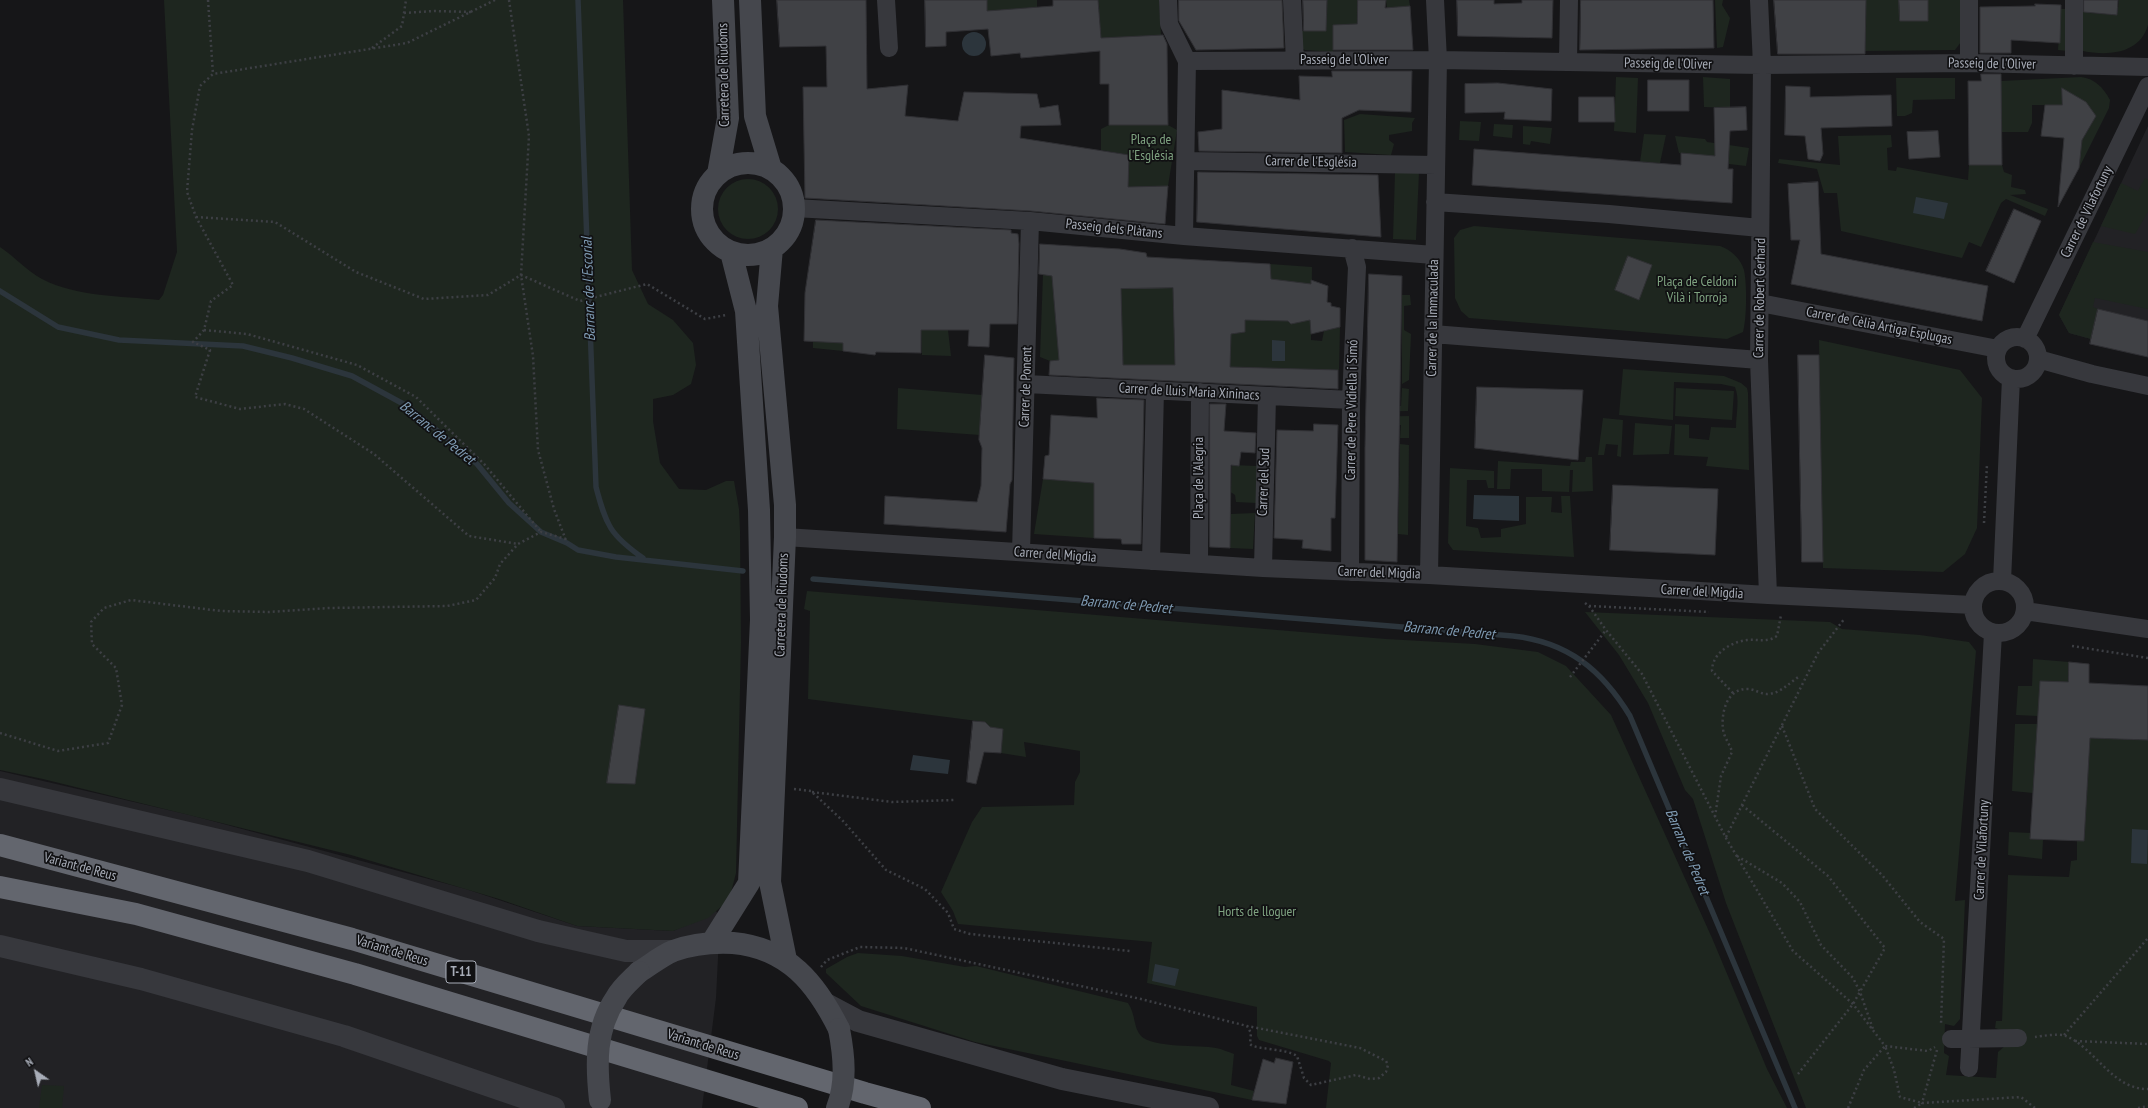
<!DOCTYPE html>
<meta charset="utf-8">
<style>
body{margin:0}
#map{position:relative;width:2148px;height:1108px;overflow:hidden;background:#161618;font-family:"PT Sans Narrow",sans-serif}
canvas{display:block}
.north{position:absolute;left:16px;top:1052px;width:40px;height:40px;-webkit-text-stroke:3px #111113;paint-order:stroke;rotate:326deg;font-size:11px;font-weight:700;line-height:16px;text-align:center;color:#a8adb8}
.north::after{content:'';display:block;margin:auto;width:14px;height:18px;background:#a8adb8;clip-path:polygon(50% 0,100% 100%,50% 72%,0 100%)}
</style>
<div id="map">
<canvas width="2148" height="1108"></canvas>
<div class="north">N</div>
</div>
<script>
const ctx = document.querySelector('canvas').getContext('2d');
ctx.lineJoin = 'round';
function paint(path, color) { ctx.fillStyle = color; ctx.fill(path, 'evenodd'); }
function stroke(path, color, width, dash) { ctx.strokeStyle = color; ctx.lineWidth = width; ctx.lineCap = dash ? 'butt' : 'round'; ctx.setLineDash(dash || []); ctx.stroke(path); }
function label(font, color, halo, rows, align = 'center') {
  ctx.font = font + ' "PT Sans Narrow",sans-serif'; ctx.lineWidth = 3.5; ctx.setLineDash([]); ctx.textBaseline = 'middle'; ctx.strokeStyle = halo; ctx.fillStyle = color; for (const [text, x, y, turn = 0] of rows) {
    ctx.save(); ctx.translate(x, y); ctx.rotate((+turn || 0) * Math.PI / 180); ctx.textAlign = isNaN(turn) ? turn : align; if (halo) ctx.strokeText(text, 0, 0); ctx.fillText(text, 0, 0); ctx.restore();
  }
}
paint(new Path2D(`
 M2148,126V357L2091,344V339L2069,333L2059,315Z
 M0,771L190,815L466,889L577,926L673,931L716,911L720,917L716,998L702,1108H0Z`), '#222225');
paint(new Path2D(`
 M164,0H623L632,270L648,304L673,320L693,343L696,365L691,384L673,395L653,399V421L660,463L679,489L706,490L726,481H734L739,509L740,531L741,642L736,873L729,900L708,918L673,931L577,926L499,899L351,855L43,779L0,770V247C15,257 27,271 42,279C77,297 121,296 159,300L163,295L177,252Z
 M987,0H1037V7L987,11Z
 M1098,0H1159L1161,35L1101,38Z
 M1327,0H1358L1357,24L1333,25V52L1305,50L1301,48V31H1325Z
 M1386,0H1409L1410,6L1387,8Z
 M1715,0H1723L1722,5L1730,18L1723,47L1717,48Z
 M1866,0H1899L1900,21H1928V0H1960L1961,42L1955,50L1865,51Z
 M2119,0H2148C2148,8 2148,18 2148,25C2140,54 2108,56 2083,51V10L2090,13L2117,15Z
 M2061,9H2069V51L2058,50Z
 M1616,77L1638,78L1636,133L1614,131Z
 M1703,77L1730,79V108L1704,107Z
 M2081,77C2095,79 2103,87 2110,100L2109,108L2079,168L2082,140L2096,116L2069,92H2062V105H2032V123L2028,132H2001V81Z
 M1896,78H1955V99L1913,100L1912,113L1905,116H1897Z
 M1360,114L1415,118L1412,123V131L1389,135V140L1394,144L1391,155L1345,152L1344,120Z
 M1460,121L1481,122L1479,141L1459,140Z
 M1494,124L1513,125L1512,138L1493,136Z
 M1109,125H1168L1177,130L1168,186L1128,187L1129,155L1101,150V129Z
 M1523,126L1552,128L1550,144L1531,141L1530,145L1523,144Z
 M1644,134L1666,135L1660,163L1640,162Z
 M1891,135L1892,147L1887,148L1888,170L1896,171L1897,167L1968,180L1969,165H2002L2004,172L2012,175L2011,187L2025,190L2026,194L2010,195L2048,209L2045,216L2006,199L2001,203L1981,247L1969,242L1962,258L1841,231L1837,193H1824L1817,169L1778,163L1779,159L1840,165L1838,136Z
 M1675,136L1705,139L1707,142L1721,144L1718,159L1679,153Z
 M1729,145L1749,148L1746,166L1729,164Z
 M1395,172H1419L1416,240L1393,239Z
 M2145,178L2148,180V212L2135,234L2101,226L2121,183L2138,191Z
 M718 209a30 30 0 1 1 60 0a30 30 0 1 1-60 0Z
 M1474,226L1720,246C1730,249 1741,259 1744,270C1747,284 1747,318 1743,332L1727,339L1469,318L1461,311L1455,298L1454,238L1460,230Z
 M2093,242L2148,252V309L2095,298L2093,307L2098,309L2091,339L2069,333L2059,315Z
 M1270,264L1312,267L1311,340L1322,341L1324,331L1340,327L1339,370L1230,367L1231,334L1245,332L1244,298Z
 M1043,274L1071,280L1054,299L1057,335L1070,336L1072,360L1050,361L1040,357Z
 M1173,283L1175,365H1129L1123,371L1121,289Z
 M1402,295H1410L1411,305L1404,306V330L1411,334L1409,380L1402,384Z
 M921,330H948L951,356L922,355Z
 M813,336L843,343V351L813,348Z
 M1819,340L1960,370L1982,398L1977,528L1965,554L1943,572L1823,568Z
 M1623,369L1724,376L1741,383L1747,388L1748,393L1749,470L1706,466L1708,457L1674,455L1675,424L1689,425V438L1709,440L1711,427L1736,428C1736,414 1740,399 1735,387L1721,384L1674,382L1673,420L1619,415Z
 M898,388L982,395L980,435L897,429Z
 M1402,388L1409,389L1408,411L1366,412V407L1401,406Z
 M1676,388L1734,391L1732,420L1675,416Z
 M1409,416V438H1400L1401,425H1366L1365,417Z
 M1603,418L1623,420L1621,457L1617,456L1618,445L1606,444L1604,455H1598Z
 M1635,423L1672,426L1669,454L1633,455Z
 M1400,444L1409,445L1408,535L1398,534Z
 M1586,457H1592L1593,491L1572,492L1573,470H1570L1569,492L1542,491V469H1511L1510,489H1497L1498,461L1570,466L1571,462H1585Z
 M1232,465L1257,466L1256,503L1236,502L1235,495L1229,491L1231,490Z
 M1450,468L1494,471V488H1488L1486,480H1467L1466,526L1478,528L1481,538L1501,537V529L1526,524V497H1552L1551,512L1562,513L1561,496H1570L1574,557L1453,550L1448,543Z
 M1043,479L1094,483V538L1034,534Z
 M1255,513L1253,549L1230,548L1231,514Z
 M807,591L1386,639L1475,644L1538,652L1566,666L1611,715L1712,938L1767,1069L1787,1108H1326L1331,1063L1329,1061L1259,1040L1257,1036V1007L1147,983L1152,942L958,924L953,911L941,892L972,822L982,807L1074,805L1075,782L1080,772V751L1024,742L1026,757L1001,753L1003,729L990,727L985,722L808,699L810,611L804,609Z
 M1585,612L1830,622L1842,629L1920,635L1969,642L1976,651L1955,901L1965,900L1960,1019L1954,1026L1945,1024L1944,1053L1949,1056L1946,1075L1996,1078L1998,1052L2006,1045L2001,1030L1995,1028L1996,1021H2002L2008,875L2069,877L2071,861L2077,860V841H2084L2090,738L2148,740V1108H1806L1726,903L1693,799L1685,790L1648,703L1619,655Z
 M2033,659L2069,662L2068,682L2038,716L2016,715L2018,686H2032Z
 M2015,724H2038L2033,793L2012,791Z
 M2009,832L2031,833L2030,839L2043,840L2042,859L2008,855Z
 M858,953L902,956L965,967L976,966L1128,1003C1136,1015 1133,1027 1141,1036C1152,1048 1201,1045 1216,1048C1222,1049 1228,1052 1234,1054L1231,1085L1254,1091L1252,1100L975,1042L861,1006L826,973V969L847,957Z
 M42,1085L64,1086L62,1108H39Z`), '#1e261f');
paint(new Path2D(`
 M962 44a12 12 0 1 1 24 0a12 12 0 1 1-24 0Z
 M1916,197L1948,203L1944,219L1913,213Z
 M1272,340L1285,341V361H1272Z
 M1474,495L1519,496V521L1473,519Z
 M913,755L950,760L948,774L910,770Z
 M2132,829L2148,830L2147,864L2131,863Z
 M1155,964L1179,969L1175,986L1152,981Z`), '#2c353c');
stroke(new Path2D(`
 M578,0L596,487C606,525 610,535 643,558
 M0,291L58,327L119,340L243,346L292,358L352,376L409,407L477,464L509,503L541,532L567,543L578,550L616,557L743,571
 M813,579L1513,636C1568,642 1602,670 1630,716L1795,1108`), '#2c353c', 5.5);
const building = new Path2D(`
 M777,0H866L867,89L908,85L905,116L958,121L964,92L1037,94L1040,108L1058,105L1061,125L1021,126L1020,138L1129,155L1128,187L1168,186L1165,224L1031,211L805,198L803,87H827L826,46L780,47Z
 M925,0H987V11L1053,6V0H1098L1101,38L1163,35L1167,44L1168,125H1109V84H1100V51L1021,58L1020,53L991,56L988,29L946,32V46L926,47Z
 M1179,0H1282L1284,48L1196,50L1179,21Z
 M1303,0H1327L1326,31H1304Z
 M1358,0H1386L1385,8L1410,6L1413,50H1333V25L1357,24Z
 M1457,0H1494V4L1522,3V0H1553L1552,38L1458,36Z
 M1581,0H1713L1714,48L1580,50Z
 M1774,0H1866L1865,54H1778Z
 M1899,0H1928V21H1900Z
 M2084,0H2118L2117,15L2084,12Z
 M2035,4L2061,5L2060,43L2011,40V53H1980V7L2035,6Z
 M1332,71H1412L1411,112L1359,110L1342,118V153L1199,151L1198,132L1222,129V90L1300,100L1299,76L1332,77Z
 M1981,74H2001L2002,165H1969L1968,81H1981Z
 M1648,80H1689V111H1648Z
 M1498,83L1552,89L1551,121L1504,119L1505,112L1465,113V84Z
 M1786,86L1810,87V97L1891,95L1892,126L1821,128L1823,154L1820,161L1808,159L1805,136L1785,135Z
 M2062,88L2086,102L2096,116L2082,140L2079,168L2058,207L2064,138L2041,136L2045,105H2062Z
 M1579,97H1614L1615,122H1579Z
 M1746,107L1747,130L1730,131L1728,169H1733L1732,203L1472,185L1474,149L1681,165V153L1715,156L1714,108Z
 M1938,131L1940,157L1909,159L1907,132Z
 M1198,172L1378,175L1381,237L1197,222Z
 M1818,182L1821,254L1988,286L1982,321L1791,284L1800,240H1791L1788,184Z
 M2014,209L2041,221L2014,283L1986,271Z
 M816,220L1011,230V233L1018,234L1019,244L1017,324H990L989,347L968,346L969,330H921V353L876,352L875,355L843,351V343L804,341L805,293Z
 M1040,244L1120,249L1146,253L1147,257L1270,264L1271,279L1311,284V280L1328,286L1327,302L1331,303V306L1340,308V327L1311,334L1310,320L1291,324L1288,321L1245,320V332L1231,334L1230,367L1338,370V389L1049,375L1050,361L1059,360L1052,276L1039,274ZM1173,288L1175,365H1123L1121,289Z
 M1628,256L1652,265L1639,300L1615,290Z
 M1369,274L1402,276L1397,562L1365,560V447Z
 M2098,309L2148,321V357L2090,344Z
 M985,355L1014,358L1012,480L1010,484L1006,532L884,524L885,496L977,502L981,486L982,448L979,440Z
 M1798,355H1819L1823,562H1802Z
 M1477,387L1583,390L1578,460L1475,448Z
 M1097,398L1144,400L1141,544H1122L1121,539L1094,538V483L1043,479L1045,456L1049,455L1051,415L1097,418Z
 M1210,404H1226L1224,431L1256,433L1255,453L1241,452L1239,466L1231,465L1230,548L1210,547Z
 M1314,424L1338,425L1335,518H1331V551L1302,548L1303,540L1274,538L1277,430L1313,431Z
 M1613,485L1718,489L1715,555L1610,550Z
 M2069,662L2089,664V683L2148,686V740L2090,738L2084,841L2030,839L2040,681L2068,682Z
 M619,705L645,709L635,784L607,783Z
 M973,721L985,722L990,727L1003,729L1001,753L984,752L976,784L967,782Z
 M1276,1058L1293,1062L1286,1104L1252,1100L1263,1059L1274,1063Z`);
paint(building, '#404145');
stroke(building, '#303034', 1);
stroke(new Path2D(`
 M208,0L213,74
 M495,0L407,43L213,74L200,86L192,130L187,192L196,217L233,285L211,301L204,330L193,342L210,350L195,397L240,409L285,404L304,409L374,454L469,536L518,544
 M509,0L529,136L521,275L533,356L538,450L554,509L567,543
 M404,13L434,11L471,12
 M372,48L402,26L406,0
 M196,217L275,222L356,272L424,299L488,295L521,275L580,301L647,284L705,319L726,315
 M204,330L247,334L357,365L416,397L485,465L541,532
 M1984,523L1987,464
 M1585,603L1589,606L1709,612
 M1589,606L1606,630L1642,674L1726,838L1793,951L1853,1004L1885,1046L1928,1051L1935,1047
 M2072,646L2148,658
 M1570,677L1606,630
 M1733,693L1712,671C1712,653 1731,642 1747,640C1758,639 1767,643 1777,636L1781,615
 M1782,726L1815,809L1882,875L1920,922L1944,939L1941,1024
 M0,733L58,751L108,743L122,705L116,668L92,644L91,622L104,608L131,600L221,611L269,612L329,608L447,606L476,600L495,578L500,564L518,544L541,532L566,539
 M794,789L811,791L843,821L886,870L925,889L948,913L954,929L970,934L1130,951
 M812,792L892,802L954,800
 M1742,805L1828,876L1885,948L1853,1004L1798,1074
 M1715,817L1721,776L1732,752C1730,744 1724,738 1723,729C1721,712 1727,688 1748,689C1755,689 1762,695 1768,694C1781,693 1789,683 1800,676
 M1726,837L1818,653L1845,618
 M1737,856L1782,883L1800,902L1821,945L1853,978L1860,992L1873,1029
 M821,967L827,960L860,947L904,948L1141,999L1247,1026L1251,1033L1250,1044C1256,1050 1285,1048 1297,1056L1304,1078L1311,1085L1356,1075L1370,1079L1379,1078L1386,1072L1388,1065L1386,1061L1360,1048L1247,1026
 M2064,1035L2148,938
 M2035,1037C2043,1036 2058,1033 2066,1036C2095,1048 2113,1090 2148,1089
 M2075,1041L2148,1044
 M1937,1050L1922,1103L2021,1097L2035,1108
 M1848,1108L1864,1070L1885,1046L1894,1070L1900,1097L1922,1103
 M1914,1108L1921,1104
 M2138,1108L2148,1106`), '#3d3f44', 2.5, [2, 3]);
stroke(new Path2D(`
 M886,0L889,48
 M1168,0L1169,24L1187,61L1184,236
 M1292,0L1295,61
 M1759,0L1762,65L1759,360L1768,595
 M1969,0V63
 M2074,0V66
 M1187,61L1438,60L1762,65L1969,63L2148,67
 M1568,62L1569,0
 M1186,161L1436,165
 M1435,202L1609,214L1760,228
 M794,208L1030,221L1184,236L1434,255
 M1760,303L1998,349
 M1433,334L1759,360
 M1996 358a21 21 0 1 1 42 0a21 21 0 1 1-42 0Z
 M2025,339L2148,86
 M2038,359L2092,374L2148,386
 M1026,384L1351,400
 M785,537L1263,568L1429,575L1768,595L1973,605
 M1021,552L1030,221
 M1151,561L1155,390
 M1199,564L1200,392
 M1263,568L1267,396
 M1350,572L1351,400L1357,267L1352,248
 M1429,575L1438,60L1435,0
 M1973 607a26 26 0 1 1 52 0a26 26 0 1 1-52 0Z
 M2002,581L2011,378
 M2025,611L2148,629
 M1951,1039L2018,1038
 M1969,1068L1993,633`), '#37383d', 18);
stroke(new Path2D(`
 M0,789L308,861L538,931L626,951H672
 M0,946L141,979L344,1036L554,1108
 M826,1004L858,1021L1062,1079L1208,1108`), '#37383d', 22);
stroke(new Path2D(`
 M750,0L755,116L771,169
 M702 209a46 46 0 1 1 92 0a46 46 0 1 1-92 0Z
 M718,174L728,118L723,0
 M772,248L767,306L785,505V537L770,882L786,960
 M712,942L749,883L761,620L759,510L746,311L731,252
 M639,972C649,966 661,956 673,951C692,944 713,942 733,943C788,948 816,983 839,1029`), '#45474d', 22);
stroke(new Path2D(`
 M0,845L352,939L865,1093L920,1108
 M0,887L136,914L355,974L797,1108`), '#63666e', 22);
stroke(new Path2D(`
 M600,1100C596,1064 595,1029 616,998C621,988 631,980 639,972
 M837,1108C847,1083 844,1055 839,1029`), '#45474d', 22);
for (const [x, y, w] of [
 [461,972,30]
]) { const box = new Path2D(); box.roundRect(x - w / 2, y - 11, w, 22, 3); ctx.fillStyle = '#111113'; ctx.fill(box); stroke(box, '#a8adb8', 1); }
label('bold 13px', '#a8adb8', null, [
 ["T-11",461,972]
]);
label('14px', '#a8adb8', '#111113', [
 ["Passeig de l'Oliver",1344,60],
 ["Passeig de l'Oliver",1668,64,1],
 ["Passeig de l'Oliver",1992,64,1],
 ["Carretera de Riudoms",724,75,-91],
 ["Carrer de l'Església",1311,162,1],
 ["Carrer de Vilafortuny",2087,212,-64],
 ["Passeig dels Plàtans",1114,229,6],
 ["Carrer de Robert Gerhard",1760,298,-89],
 ["Carrer de la Immaculada",1433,318,-89],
 ["Carrer de Cèlia Artiga Esplugas",1879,326,11],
 ["Carrer de Ponent",1026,387,-88],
 ["Carrer de lluis Maria Xininacs",1189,392,3],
 ["Carrer de Pere Vidiella i Simó",1352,410,-89],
 ["Plaça de l'Alegria",1199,478,-90],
 ["Carrer del Sud",1264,482,-88],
 ["Carrer del Migdia",1055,555,4],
 ["Carrer del Migdia",1379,573,2],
 ["Carrer del Migdia",1702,592,3],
 ["Carretera de Riudoms",782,605,-88],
 ["Carrer de Vilafortuny",1982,850,-87],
 ["Variant de Reus",80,867,15],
 ["Variant de Reus",392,951,17],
 ["Variant de Reus",703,1045,17]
]);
label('14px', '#7fa381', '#111113', [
 ["Plaça de",1151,140],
 ["l'Església",1151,156],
 ["Plaça de Celdoni",1697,282],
 ["Vilà i Torroja",1697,298],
 ["Horts de lloguer",1257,912]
]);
label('italic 15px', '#7f9bb3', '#111113', [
 ["Barranc de l'Escorial",589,289,-92],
 ["Barranc de Pedret",437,433,39],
 ["Barranc de Pedret",1126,605,5],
 ["Barranc de Pedret",1449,631,5],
 ["Barranc de Pedret",1687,852,67]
]);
</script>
